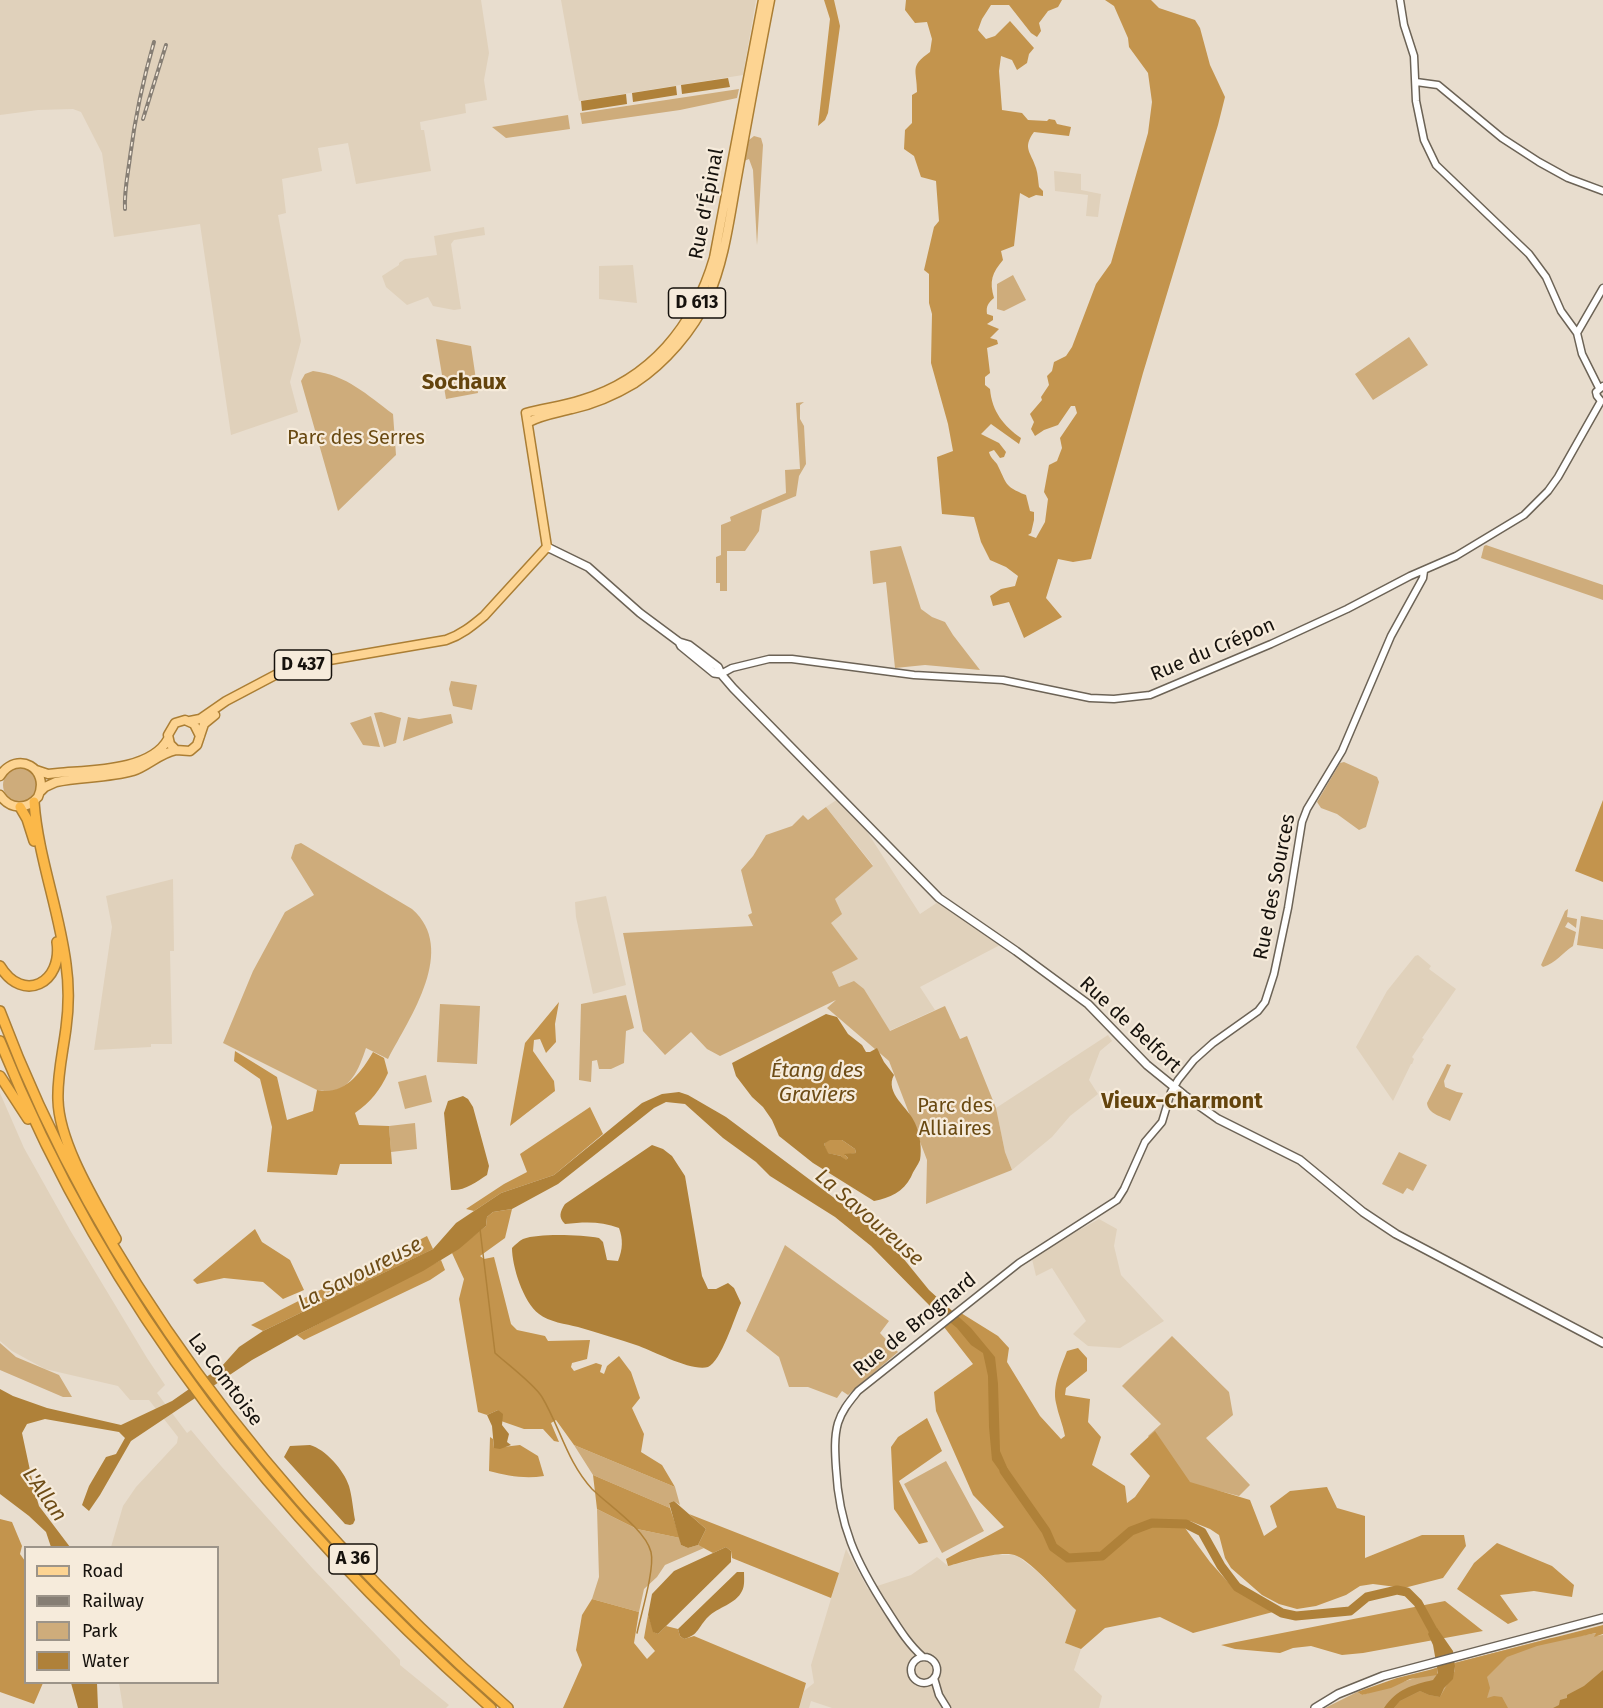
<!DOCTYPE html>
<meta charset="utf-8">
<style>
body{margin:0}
#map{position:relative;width:1603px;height:1708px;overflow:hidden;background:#e8ddce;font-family:"Fira Sans",sans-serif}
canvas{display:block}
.legend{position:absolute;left:24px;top:1546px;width:195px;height:138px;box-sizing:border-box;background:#f6ebdb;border:2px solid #9c9489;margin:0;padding:8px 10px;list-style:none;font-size:18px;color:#16120d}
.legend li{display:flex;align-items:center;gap:12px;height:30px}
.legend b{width:30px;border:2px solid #9c9489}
</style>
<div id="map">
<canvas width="1603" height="1708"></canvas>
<ul class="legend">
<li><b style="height:8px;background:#fdd492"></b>Road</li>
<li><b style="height:8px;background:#867e74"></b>Railway</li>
<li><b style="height:16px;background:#ceac7b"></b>Park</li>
<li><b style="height:16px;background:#af8139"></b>Water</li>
</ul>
</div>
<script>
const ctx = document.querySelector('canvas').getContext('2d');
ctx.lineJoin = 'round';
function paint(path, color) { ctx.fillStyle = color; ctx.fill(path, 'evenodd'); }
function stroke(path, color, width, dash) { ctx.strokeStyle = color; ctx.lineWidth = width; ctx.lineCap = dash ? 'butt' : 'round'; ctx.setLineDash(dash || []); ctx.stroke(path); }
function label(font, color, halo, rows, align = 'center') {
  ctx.font = font + ' "Fira Sans",sans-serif'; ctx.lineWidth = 4.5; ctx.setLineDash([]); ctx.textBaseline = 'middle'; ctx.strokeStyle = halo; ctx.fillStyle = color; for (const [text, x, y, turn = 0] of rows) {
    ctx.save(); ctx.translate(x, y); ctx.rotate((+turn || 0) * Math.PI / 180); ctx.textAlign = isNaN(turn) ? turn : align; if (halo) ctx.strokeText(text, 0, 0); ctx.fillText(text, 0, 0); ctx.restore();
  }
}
paint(new Path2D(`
 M0,0H481L489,53L484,80L487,100L465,104L466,113L420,122L421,130H424L431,171L356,184L348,143L318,148L322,171L282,179L286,213L278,215L301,341L290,382L298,412L231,435L200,224L114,237L102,153L81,112L73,109L38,110L0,115Z
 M561,0H756L743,75L579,101Z
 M1054,171L1081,174V190L1101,194L1098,217L1086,216L1088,195L1055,191Z
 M484,227L485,235L454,240L451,244L461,309L454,310L433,306L428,297L407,305L386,287L382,276L399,265V263L405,259L437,255L434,236Z
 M633,265L637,303L599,299V266Z
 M838,799L864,827L920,914L938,902L1000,945L920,987L935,1010L889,1031L864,989L839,987L832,972L831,922L835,899L873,865L826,807Z
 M173,879L174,951H170L172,1044H151V1047L94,1050L112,927L106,896Z
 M606,896L626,985L593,994L576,917L575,902Z
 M1415,956L1418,955L1431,966L1429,969L1456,989L1422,1038L1424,1039L1412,1057L1414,1059L1412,1064H1411L1393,1101L1356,1047L1387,991Z
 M1108,1035L1112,1041L1100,1051L1089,1080L1098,1094L1070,1116L1052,1137L1012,1170L1005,1152L996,1108Z
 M0,1093L24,1148L70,1230L147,1358L165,1385L157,1393L187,1433L191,1430L221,1466L313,1569L400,1660V1665L449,1705L446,1708H123L119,1683L218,1682V1548L111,1547L123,1506L136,1487L177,1443L178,1437L149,1400H130L118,1386L45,1369L12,1351L0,1341Z
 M1099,1219L1117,1229L1114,1246L1121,1275L1164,1321L1120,1348L1088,1346L1073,1334L1086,1321L1052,1268L1036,1276L1032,1259L1043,1250Z
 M846,1549L868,1589L911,1575L937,1557L948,1566L991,1555H1016L1038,1572L1076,1610L1065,1643L1081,1649L1074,1670L1102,1696L1099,1708H832L811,1701L809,1708H799L804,1691L814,1683L811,1665Z`), '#e0d1bb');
paint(new Path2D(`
 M739,89L737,98L680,110L582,124L580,113Z
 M568,115L570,129L506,138L492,127Z
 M754,136L761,138L763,145L757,245L753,170L749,159L744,161L749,140Z
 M1013,275L1026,300L1004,311L997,309V284Z
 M1409,337L1428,365L1373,400L1355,374Z
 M436,339L471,346L478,393L446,399Z
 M313,371C347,375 367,395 393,414L396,455L338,511L301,381L305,374Z
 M804,402L800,405V419L804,426L806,464L799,476L796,496L762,510L759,531L745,551H727V591H720V583H716V557L721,555V525L731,521L730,517L786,493L785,470L800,469L796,403Z
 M1486,545L1603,585V600L1481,558L1484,546Z
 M901,546L921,609L932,617L945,622L953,635L980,670L925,665L895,668L886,582L873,584L870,551Z
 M451,681L477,685L472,710L453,706L449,689Z
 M381,712L401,718L396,743L384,747L374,713Z
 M451,714L453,723L403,741L408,717L419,719Z
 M371,716L380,747L363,745L350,723Z
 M1344,762L1377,777L1379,782L1366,827L1359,830L1337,814L1321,808L1317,802L1340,763Z
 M3 785a17 17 0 1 1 34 0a17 17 0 1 1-34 0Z
 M826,807L873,866L835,899L842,914L831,923L858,959L832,972L839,987L854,981L864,989L890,1031L945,1006L960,1039L967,1036L996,1108L1005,1152L1012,1170L926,1204L927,1160L889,1061L827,1008L836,1000L720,1056L707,1049L691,1032L665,1055L643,1031L623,933L753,926L748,915L752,913L741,870L753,856L766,835L792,826L803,815L808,820Z
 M301,843L412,909C458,949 410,1017 388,1059L366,1048C358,1072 348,1097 317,1090L223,1043L253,971L285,912L314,895L291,858L295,845Z
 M1568,909L1567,917L1577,919L1576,928L1568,922L1565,927L1576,932L1573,946C1562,953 1556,963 1543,967L1541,965L1565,911Z
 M1581,916L1603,920V949L1577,945Z
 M626,995L634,1028L626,1031L624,1063L611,1069H599L597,1060L592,1061L591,1082L579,1080L581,1004Z
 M440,1004L480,1006L477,1064L437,1062Z
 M1447,1064L1451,1065L1444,1081L1445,1087L1457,1092L1463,1093L1450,1121C1441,1116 1428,1114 1427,1103Z
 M426,1075L432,1102L405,1109L398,1082Z
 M415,1123L417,1149L391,1152L389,1126Z
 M1399,1152L1427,1165L1413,1191L1407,1188L1403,1194L1382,1184Z
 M785,1245L889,1321L880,1333L898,1352L848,1395L842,1391L837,1398L808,1387H789L779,1357L746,1331Z
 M1172,1336L1229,1392L1233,1415L1206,1438L1250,1485L1239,1496L1188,1483L1148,1436L1161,1424L1122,1386Z
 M0,1343L16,1357L59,1375L72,1397H63L0,1370Z
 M574,1445L675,1487L680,1505L674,1501L669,1503L670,1508L593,1475Z
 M946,1461L984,1531L942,1553L904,1484Z
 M597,1509L637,1529L680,1538L681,1545L688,1548L698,1545L704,1548L665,1565L657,1577L644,1589L639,1612L592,1599L599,1577Z
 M1597,1633L1595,1636L1603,1635V1708H1325L1357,1692L1362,1695L1415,1678L1435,1668L1551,1638L1580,1636Z`), '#ceac7b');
paint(new Path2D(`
 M824,0H834L840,26L828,113L825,120L818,126L830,19Z
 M906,0H1062L1058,7L1048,11L1039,23L1041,31L1037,37L1031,33L1009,5H991L982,19L978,30L986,39L995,36L1010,21L1034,48L1029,54L1027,63L1017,70L1012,60L1001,56L999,71L1002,110L1022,113L1028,120L1047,121L1049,119L1055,120L1057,124L1071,127L1069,136L1034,132C1022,148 1031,152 1036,168C1038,174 1038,181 1039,187L1043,191V196L1036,195L1029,198L1020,193L1014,246L1001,251L1003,260C992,273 989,281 994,298C988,303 986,306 987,314L993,316V320L987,324L999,329L990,338L997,340L998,344L987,348L990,373L985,377V385L990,389C992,412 1004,426 1021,438L1019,444L991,424L981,434L999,443L1006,452L1004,457L1000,458L994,450L989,452C990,457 994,460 997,464C1007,483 1003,486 1026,495L1030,511L1034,512V520L1031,533L1028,535L1036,538L1045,522L1048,499L1044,492L1049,465L1057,461L1062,448L1060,438L1077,413L1075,406H1071L1058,425L1044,430L1035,436L1031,429L1034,422L1030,414L1042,400L1041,397L1049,385L1047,376L1052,371L1054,362L1066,356L1072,347L1096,284L1111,263L1148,133L1152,102L1148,73L1129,47L1128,38L1114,6L1105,0H1151L1159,8L1195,20L1200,28L1210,65L1225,97L1218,125L1143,373L1091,559L1073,562L1058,559L1046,598L1062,617L1024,638L1009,602L993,606L990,596L1001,589L1015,586L1018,576L1006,567L990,560L981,542L974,517L942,514L937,457L953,451L948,424L931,363L932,314L929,303V274L924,270L934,227L939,221L936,181L921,177L914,156L904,149L905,130L912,123V95L917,92C917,69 909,67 930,52L932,39L927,22L915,23L905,10Z
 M1603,800V882L1575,871Z
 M559,1002L555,1024L556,1042L546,1053L540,1039L534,1040L533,1051L554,1081L555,1091L510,1126L525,1043Z
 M235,1051L277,1077L287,1120L313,1111L317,1090C344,1096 361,1073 373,1052L384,1058L388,1073C380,1090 371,1102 355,1113L359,1125L389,1126L392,1164H340L337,1175L267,1172L272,1127L260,1079L234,1061Z
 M590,1107L603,1134L554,1175L501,1193L474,1211L466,1209L504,1184L527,1172L520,1154Z
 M830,1139L842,1140L855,1149L856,1153L845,1155L848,1158L846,1161L841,1156L827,1153L824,1144Z
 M512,1209L505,1238L480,1256L484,1259L494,1257L511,1324L517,1330L545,1336L548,1341L590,1340L587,1359L572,1363L571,1367L574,1371L596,1363L602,1365L600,1372L604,1374L607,1366L619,1356L631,1372L640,1398L632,1408L644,1434L641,1452L662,1465L675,1487L574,1445L556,1420L551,1423L559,1442L554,1441L543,1429H524L501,1421L498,1410L487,1415L478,1412L459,1299L464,1279L452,1253L486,1226L487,1217L493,1212Z
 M255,1229L262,1242L290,1260L304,1290L283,1299L263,1282L224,1278L197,1284L193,1280Z
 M427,1236L433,1249L423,1254L263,1331L251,1325Z
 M441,1260L445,1270L430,1280L304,1340L297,1335Z
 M961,1313L998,1336L1009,1348L1007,1362L1040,1416L1061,1439L1065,1436C1063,1425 1058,1414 1056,1403C1052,1386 1061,1367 1067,1351L1078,1348L1087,1358V1371L1066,1388L1065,1395L1090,1399L1088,1422L1101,1437L1092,1465L1125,1486L1127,1503L1135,1497L1150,1476L1130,1454L1155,1431L1190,1482L1250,1500L1264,1536L1277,1527L1270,1506L1290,1491L1327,1487L1337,1508L1365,1516V1558L1422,1535H1464L1466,1546L1443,1578L1404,1588L1373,1584L1360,1586L1346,1595L1316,1606L1297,1609L1279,1604L1262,1595L1231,1568L1225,1558L1219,1535L1210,1529L1190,1521L1185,1528L1210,1562L1235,1590L1273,1612L1193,1633L1160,1617L1105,1628L1081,1649L1065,1643L1076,1610C1063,1598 1032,1562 1017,1556C1003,1549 964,1562 948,1566L946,1559L1004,1527L973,1495L936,1411L934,1392L973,1364L944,1327Z
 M927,1418L942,1451L899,1481L928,1542L919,1544L894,1509L891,1447L898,1437Z
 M490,1437L493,1439L494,1448L520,1445L538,1456L544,1476C525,1479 508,1476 489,1471Z
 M593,1475L670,1508L680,1538L637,1529L597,1509Z
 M689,1514L839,1573L831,1598L732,1558L731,1551L726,1547L713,1553L698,1545L706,1529Z
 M0,1519L12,1522L22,1546L20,1554L25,1561L26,1682L43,1683L34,1704L0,1692Z
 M1497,1543L1552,1566L1574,1585L1572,1597L1534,1591L1500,1595L1518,1620L1508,1624L1457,1589L1474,1563Z
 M592,1599L639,1612L634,1643L647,1659L655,1651L644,1638L648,1615L654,1632L658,1634L666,1626L678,1629L680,1636L684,1639L694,1636L806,1683L799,1708H563L582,1665L576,1650L582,1615Z
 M1445,1601L1483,1631L1363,1653L1342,1655L1311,1646L1293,1648L1280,1653L1235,1649L1221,1645Z
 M1603,1625V1634L1594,1637L1596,1633L1537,1646L1507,1657L1487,1677L1490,1688L1487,1698L1494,1696L1502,1697L1508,1708H1394L1400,1701L1420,1691L1429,1695L1440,1697L1455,1671V1663Z
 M1437,1668V1675L1410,1679L1391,1688L1362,1695L1357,1692L1397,1678Z`), '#c3944d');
paint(new Path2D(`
 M728,78L730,87L682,94L681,85Z
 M676,86L677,95L633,102L632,93Z
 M626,94L627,104L582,111L581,101Z
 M826,1014L837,1017L848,1034L862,1045L866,1052H870L877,1048L884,1062L894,1075C884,1093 909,1108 915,1123C920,1134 922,1149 920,1160C918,1165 913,1171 911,1177C903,1192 890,1198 874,1201L813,1163L779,1136L772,1120L763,1107L752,1097L736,1076L732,1063ZM830,1140H842L855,1149L856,1153L844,1154L848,1158L846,1160L841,1156L828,1153L824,1144Z
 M679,1092L688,1095L726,1117L861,1218L903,1258L929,1290L971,1328L995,1357L998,1384L1000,1451L1013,1481H1007L992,1460L989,1427L988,1376L983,1353L971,1345L957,1328L929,1305L871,1246L835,1217L770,1176L756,1162L723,1138L685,1104L666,1102L654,1108L558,1184L512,1209L493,1212L487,1217L486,1226L459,1249L423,1271L297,1335L252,1360L131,1441L100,1495L89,1511L82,1505L89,1486L106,1457L116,1454L125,1438L119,1432L45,1419L27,1424L22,1433L34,1489L39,1506L70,1547H51L46,1532L29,1516L0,1494V1389L13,1396L47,1408L121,1425L172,1401L222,1366L239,1347L263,1331L433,1249L456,1223L501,1193L554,1175L642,1103L662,1094Z
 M463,1096L468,1099L473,1107L489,1166L487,1175C476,1182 465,1191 451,1190L444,1113L448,1101Z
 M652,1145L663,1149L672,1156L685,1176L702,1276L708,1289H716L728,1283L734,1288L741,1303C735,1316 721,1362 708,1367C693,1372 655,1352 639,1346C619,1339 598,1333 578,1327C566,1324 549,1322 539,1314C523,1302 512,1266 512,1248C515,1245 519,1241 523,1239C540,1233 581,1235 599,1238L603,1242L607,1260L618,1261C623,1249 623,1239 619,1228C601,1221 584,1222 565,1224C558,1217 560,1212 565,1204Z
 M498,1410L503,1414L502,1425L509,1434L507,1442L511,1445L500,1449L494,1448L492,1426L487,1415Z
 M310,1445C325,1449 344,1470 349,1486C352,1496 353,1509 355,1520L353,1524L350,1525L345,1524L284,1457L290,1446Z
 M674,1501L706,1529L698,1545L688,1548L681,1545L669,1503Z
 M726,1547L731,1551V1562L658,1634L653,1632L648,1615L652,1594L674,1571Z
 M737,1572H744C744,1578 745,1586 742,1591C736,1604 718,1607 708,1617C698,1627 699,1635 684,1639L680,1636L678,1629Z
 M1431,1628H1437L1453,1651L1455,1666L1453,1679L1444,1688L1440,1697L1429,1695L1420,1691L1400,1701L1394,1708H1384C1397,1689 1412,1685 1433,1680L1438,1673L1433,1645L1428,1634Z
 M1603,1670V1708H1553L1559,1705L1560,1700L1567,1698V1695L1584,1686Z
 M71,1683H97L98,1708H78Z`), '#af8139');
stroke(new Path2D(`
 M480,1229L495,1353C507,1364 534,1384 542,1397C560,1427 567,1462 592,1489C608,1505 645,1529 651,1552C655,1569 641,1614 637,1633`), '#af8139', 1.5);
stroke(new Path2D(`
 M1004,1471L1046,1531L1053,1547L1068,1558L1102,1556L1131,1531L1152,1523L1186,1524L1202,1532L1221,1566L1237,1587L1282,1613L1296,1616L1350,1611L1367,1597L1397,1590L1407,1592L1418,1603L1436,1636`), '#af8139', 9);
const tertiary = new Path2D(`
 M1400,0L1404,25L1414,56L1416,101L1424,140L1436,165L1529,254L1546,277L1561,311L1577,333
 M1416,82L1438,85L1502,138L1539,162L1568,178L1603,191
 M1577,333L1582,354L1599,388
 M1577,333L1603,288
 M1601,401L1597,396L1596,392L1603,386
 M721,674L732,668L769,659H792L914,675L1003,680L1090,698L1114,699L1150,695L1271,644L1347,609L1410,576L1456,556L1524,515L1548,491L1558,477L1601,401
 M923,1657C908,1644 898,1627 887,1610C856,1562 839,1526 836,1468C835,1453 834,1437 838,1423C842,1410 850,1401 858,1391L1019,1263L1117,1200L1124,1189L1145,1142L1162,1122L1171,1092L1178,1080L1194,1060L1213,1043L1258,1011L1265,1002L1274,974L1288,908L1302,822L1307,809L1342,751L1391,636L1423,578L1424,571
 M911 1670a13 13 0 1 1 26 0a13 13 0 1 1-26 0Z
 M934,1678L939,1695L947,1708`);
const secondary = new Path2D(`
 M547,547L588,567L640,613L679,642L689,645L718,667L721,674L733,688L939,898L1016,951L1088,1004L1147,1065L1184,1095L1218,1119L1300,1160L1363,1212L1396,1234L1603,1343
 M679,642L681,646L714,673L721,674
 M1315,1708L1338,1694L1383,1676L1603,1618`);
const primary = new Path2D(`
 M529,422C542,415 557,413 572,409C594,404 615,395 635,383C665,363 693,331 708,298C724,262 729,222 736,183C747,122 758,61 770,0
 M547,547L526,413C544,408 563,406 581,400C651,379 694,326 714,258L763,0
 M190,721L200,719L226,701L279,673L306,664L446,640C461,635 472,626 484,616L547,547
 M200,736L194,724L185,720L175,723L168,735L170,744L176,750L190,751L197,745L204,724L215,715
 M36,770L48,774L58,773C90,770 151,771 168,739
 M0,776C17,749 51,769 38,797C27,810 10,810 0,795
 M41,791L45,787L56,782C81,777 108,778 133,771C148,766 160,753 176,750`);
const motorway = new Path2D(`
 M34,802C38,857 59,909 66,964C69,985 69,1006 66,1028C63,1052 57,1076 58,1100C59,1143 95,1201 116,1239
 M20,807L27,819L34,841
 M0,966C23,1004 63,983 57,942
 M0,1011C103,1286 290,1517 508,1708
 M0,1041C106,1306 279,1520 491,1708
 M0,1076L28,1119`);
stroke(tertiary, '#6c6356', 9);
stroke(secondary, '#6c6356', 10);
stroke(primary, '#ab7e34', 11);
stroke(motorway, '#ab7e34', 12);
stroke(tertiary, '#fff', 6);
stroke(secondary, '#fff', 7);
stroke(primary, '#fdd492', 8);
stroke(motorway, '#fbb849', 9);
const rail = new Path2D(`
 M143,119L166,45
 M125,209C124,191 128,174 130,157C135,118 143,80 154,42`);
stroke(rail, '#867e74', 4);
stroke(rail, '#f6ebdb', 1.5, [4.5]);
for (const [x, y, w] of [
 [697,303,57],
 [303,665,57],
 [353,1559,48]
]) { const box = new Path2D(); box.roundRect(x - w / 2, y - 15, w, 30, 4.5); ctx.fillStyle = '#f6ebdb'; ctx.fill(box); stroke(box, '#16120d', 1.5); }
label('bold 18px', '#16120d', null, [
 ["D 613",697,303],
 ["D 437",303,665],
 ["A 36",353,1559]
]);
label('20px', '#16120d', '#f6ebdb', [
 ["Rue d'Épinal",707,204,-79],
 ["Rue du Crépon",1213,650,-23],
 ["Rue des Sources",1275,887,-79],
 ["Rue de Belfort",1130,1025,43],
 ["Rue de Brognard",915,1325,-39],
 ["La Comtoise",225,1380,53]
]);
label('20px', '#694911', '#f6ebdb', [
 ["Parc des Serres",356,438],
 ["Parc des",955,1106],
 ["Alliaires",955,1129]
]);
label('italic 21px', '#6d4c16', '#f6ebdb', [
 ["Étang des",817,1071],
 ["Graviers",817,1095],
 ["La Savoureuse",869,1218,41],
 ["La Savoureuse",360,1274,-27],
 ["L'Allan",44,1495,55]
]);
label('bold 22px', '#64440d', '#f6ebdb', [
 ["Sochaux",464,383],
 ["Vieux-Charmont",1182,1102]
]);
</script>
